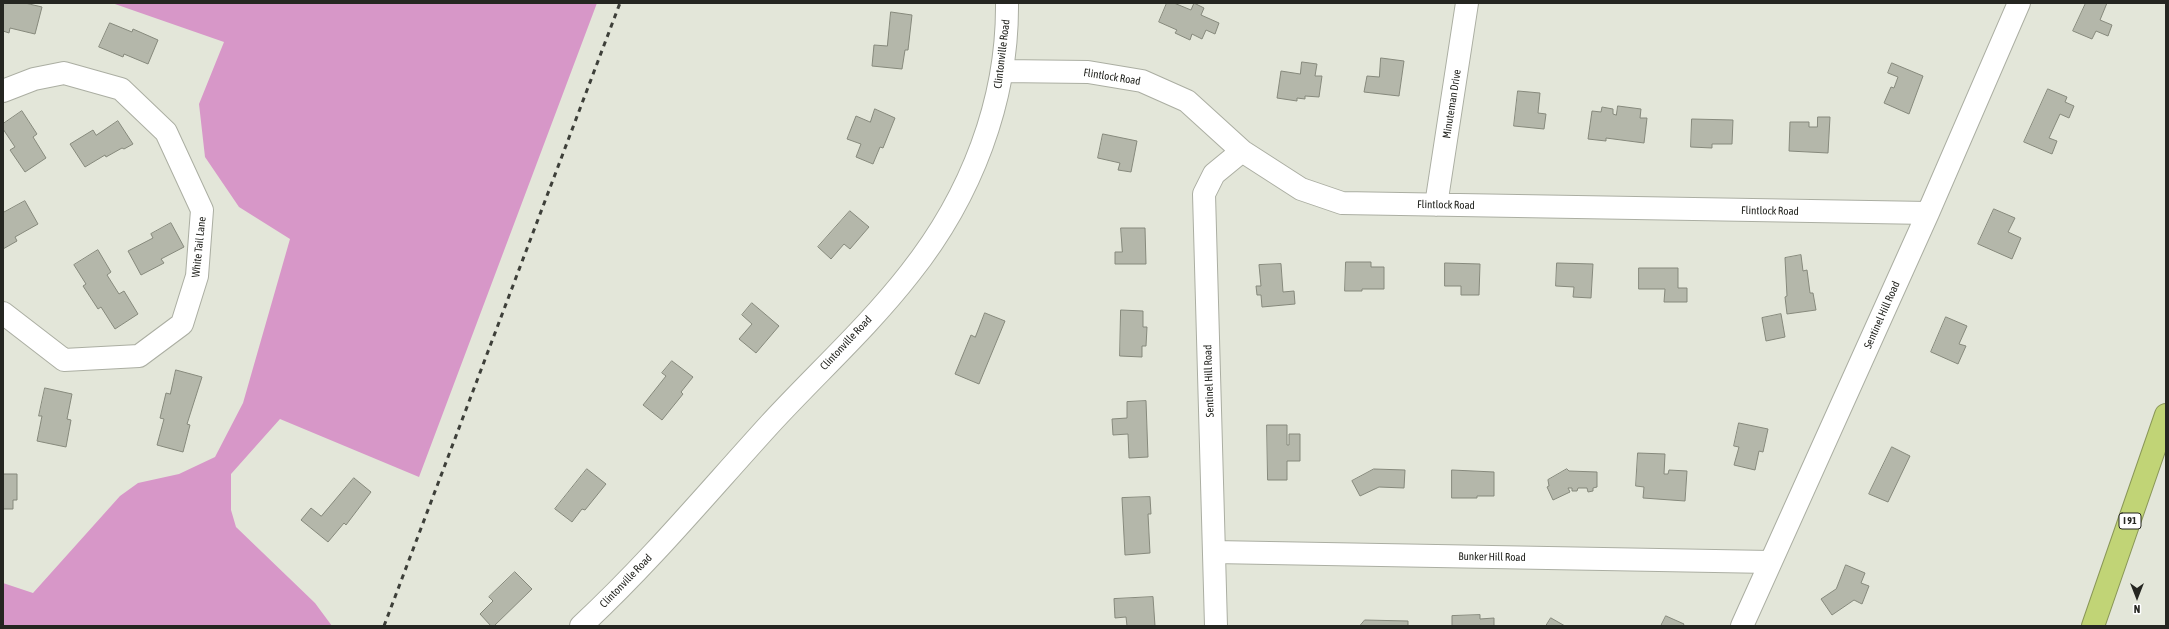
<!DOCTYPE html>
<style>
body{margin:0}
#map{position:relative;width:2169px;height:629px;overflow:hidden;background:#e3e6d9;font-family:"Asap Condensed",sans-serif}
canvas{display:block}
.frame{position:absolute;inset:0;border:4px solid #252621;pointer-events:none}
.north{position:absolute;left:2117px;top:577px;width:40px;height:40px;-webkit-text-stroke:3px #fff;paint-order:stroke;rotate:180deg;font-size:11px;font-weight:700;line-height:16px;text-align:center;color:#252621}
.north::after{content:'';display:block;margin:auto;width:14px;height:18px;background:#252621;clip-path:polygon(50% 0,100% 100%,50% 72%,0 100%)}
</style>
<div id="map">
<canvas width="2169" height="629"></canvas>
<div class="frame"></div>
<div class="north">N</div>
</div>
<script>
const ctx = document.querySelector('canvas').getContext('2d');
ctx.lineJoin = 'round';
function paint(path, color) { ctx.fillStyle = color; ctx.fill(path, 'evenodd'); }
function stroke(path, color, width, dash) { ctx.strokeStyle = color; ctx.lineWidth = width; ctx.lineCap = dash ? 'butt' : 'round'; ctx.setLineDash(dash || []); ctx.stroke(path); }
function label(font, color, halo, rows, align = 'center') {
  ctx.font = font + ' "Asap Condensed",sans-serif'; ctx.lineWidth = 3; ctx.setLineDash([]); ctx.textBaseline = 'middle'; ctx.strokeStyle = halo; ctx.fillStyle = color; for (const [text, x, y, turn = 0] of rows) {
    ctx.save(); ctx.translate(x, y); ctx.rotate((+turn || 0) * Math.PI / 180); ctx.textAlign = isNaN(turn) ? turn : align; if (halo) ctx.strokeText(text, 0, 0); ctx.fillText(text, 0, 0); ctx.restore();
  }
}
paint(new Path2D(`
 M112,3H597L419,477L280,419L231,474V510L236,527L315,603L332,626H3V583L33,593L120,496L138,483L179,474L215,457L243,403L290,239L239,207L205,157L199,104L224,42Z`), '#d797c8');
const building = new Path2D(`
 M3,3H25L42,7L35,34L10,28L9,33L3,31Z
 M1167,3H1174L1191,10L1194,3L1204,8L1201,15L1219,23L1215,34L1206,30L1202,39L1192,34L1190,40L1175,33L1177,30L1159,22Z
 M2086,3H2107L2100,20L2112,25L2108,36L2096,31L2092,39L2073,31Z
 M891,12L912,15L908,50H905L902,69L872,66L874,45L887,46Z
 M110,23L132,32L133,29L158,40L148,64L124,54L123,57L99,47Z
 M1381,58L1404,61L1399,96L1364,92L1367,76L1379,77Z
 M1302,62L1317,64L1315,76H1322L1319,97L1305,96V99L1297,98V101L1277,98L1281,71L1300,74Z
 M1892,63L1923,76L1909,114L1884,103L1891,87L1894,88L1898,77L1888,73Z
 M2048,89L2067,97L2065,102L2074,106L2069,118L2060,114L2049,138L2057,141L2052,154L2024,142Z
 M1518,91L1540,93L1538,113L1546,114L1544,129L1514,126Z
 M1618,106L1641,109L1640,118H1647L1644,143L1606,138V141L1588,139L1592,111L1601,112L1602,107L1613,109V114L1616,115Z
 M875,109L895,118L883,148L880,147L873,164L856,157L861,144L847,139L856,116L870,122Z
 M22,111L37,134L33,137L46,158L25,172L10,150L15,147L3,129V124Z
 M1818,117H1830L1828,153L1789,151L1790,122H1809V127H1817Z
 M1692,119L1733,120L1732,144H1712V148L1691,147Z
 M118,121L133,144L124,149L122,148L106,157L105,155L85,167L70,144L93,130L96,135Z
 M1103,134L1137,141L1131,172L1118,170L1120,163L1098,158Z
 M25,201L38,224L15,237L17,241L3,249V213Z
 M1994,209L2015,218L2008,232L2021,238L2012,259L1978,244Z
 M850,211L869,227L850,249L844,244L831,259L818,247Z
 M171,223L184,247L161,259L164,263L141,275L128,251L153,238L151,234Z
 M1121,228H1145L1146,264H1115V252H1122Z
 M98,250L111,272L107,275L119,294L124,291L138,314L115,329L101,307L98,309L83,286L86,284L74,265Z
 M1801,255L1803,271L1807,270L1810,293H1813L1816,310L1787,314L1785,297L1787,296L1785,258Z
 M1346,262H1371V267H1384V289H1362V291H1345Z
 M1445,263L1480,264L1479,295H1461V286H1445Z
 M1557,263L1593,264L1591,298L1573,297L1574,287L1556,286Z
 M1281,264L1283,292L1294,291L1295,304L1262,307L1261,295H1257L1256,286H1261L1259,265Z
 M1639,268H1678V288H1687V302H1664L1665,289H1639Z
 M752,303L779,326L756,353L739,339L752,324L742,315Z
 M1121,310L1143,311V327H1147L1146,346H1142V357L1120,356Z
 M985,313L1005,321L979,384L955,374L971,335L975,337Z
 M1781,314L1785,337L1766,341L1762,318Z
 M1946,317L1967,326L1959,344L1966,346L1958,364L1931,352Z
 M672,361L693,377L681,392L683,394L662,420L643,405L666,376L662,373Z
 M176,370L202,377L187,424L190,425L183,452L157,445L164,419L160,418L166,393L170,394Z
 M45,388L72,394L67,419L71,420L66,447L37,441L42,416H39Z
 M1146,401L1148,457L1129,458L1128,434L1113,435L1112,419L1127,418V402Z
 M1739,423L1768,429L1763,452L1759,451L1755,470L1734,465L1739,447L1734,446Z
 M1267,425H1287V445H1289V434H1300V461H1287V480H1268Z
 M1892,447L1910,456L1888,502L1869,494Z
 M1638,453L1665,454L1664,474H1668L1669,470L1687,471L1685,501L1643,498L1644,487L1636,486Z
 M587,469L606,484L585,510L582,509L572,522L555,509Z
 M1374,469L1405,470L1404,488L1379,487L1360,496L1352,481Z
 M1567,469L1569,471L1597,472V487L1593,488V491L1588,492L1587,488H1578L1577,491H1572V488H1568L1570,492L1553,500L1547,487L1549,486L1548,480Z
 M1452,470L1494,472V496H1477V498H1452Z
 M3,474H17V500H13V509H3Z
 M354,478L371,492L346,525L344,523L328,542L301,520L311,508L321,516Z
 M1150,497L1151,514H1148L1150,553L1125,555L1122,498Z
 M1846,565L1865,573L1861,583L1869,586L1862,604L1854,600L1832,615L1821,599L1836,589Z
 M515,572L532,589L494,626H491L480,614L493,601L489,597Z
 M1153,597L1155,626H1127L1126,617L1115,618L1114,599Z
 M1480,615V619L1494,618V626H1452V616Z
 M1666,616L1684,624L1683,626H1661Z
 M1551,618L1565,626H1574H1546Z
 M1365,620L1408,621V626H1360Z`);
paint(building, '#b4b7aa');
stroke(building, '#86897c', 1);
const minor = new Path2D(`
 M1002,71L1088,72L1142,81L1187,101L1242,151L1301,189L1342,203L1928,213
 M3,91L34,79L64,73L121,89L166,132L202,210L197,276L182,324L139,356L64,360L3,313
 M1436,205L1467,3
 M1214,552L1770,562
 M581,626C649,563 708,492 770,424C816,374 868,327 910,273C971,196 1008,101 1007,3
 M1216,626L1204,194L1214,174L1242,151
 M1742,626L1928,213L2019,3`);
const highway = new Path2D(`
 M2093,626L2166,415`);
stroke(minor, '#abaea2', 24);
stroke(highway, '#8a9758', 24);
stroke(minor, '#fff', 22);
stroke(highway, '#c1d476', 22);
stroke(new Path2D(`
 M384,626L620,3`), '#3d3f39', 3, [5, 5]);
for (const [x, y, w] of [
 [2130,521,22]
]) { const box = new Path2D(); box.roundRect(x - w / 2, y - 8, w, 16, 3); ctx.fillStyle = '#fff'; ctx.fill(box); stroke(box, '#252621', 1); }
label('bold 10px', '#252621', null, [
 ["I 91",2130,521]
]);
label('11px', '#252621', '#fff', [
 ["Clintonville Road",1002,54,-83],
 ["Flintlock Road",1112,77,9],
 ["Minuteman Drive",1452,104,-81],
 ["Flintlock Road",1446,205,1],
 ["Flintlock Road",1770,211,1],
 ["White Tail Lane",199,247,-84],
 ["Sentinel Hill Road",1882,315,-66],
 ["Clintonville Road",846,343,-47],
 ["Sentinel Hill Road",1209,381,-92],
 ["Bunker Hill Road",1492,557,1],
 ["Clintonville Road",626,581,-46]
]);
</script>
